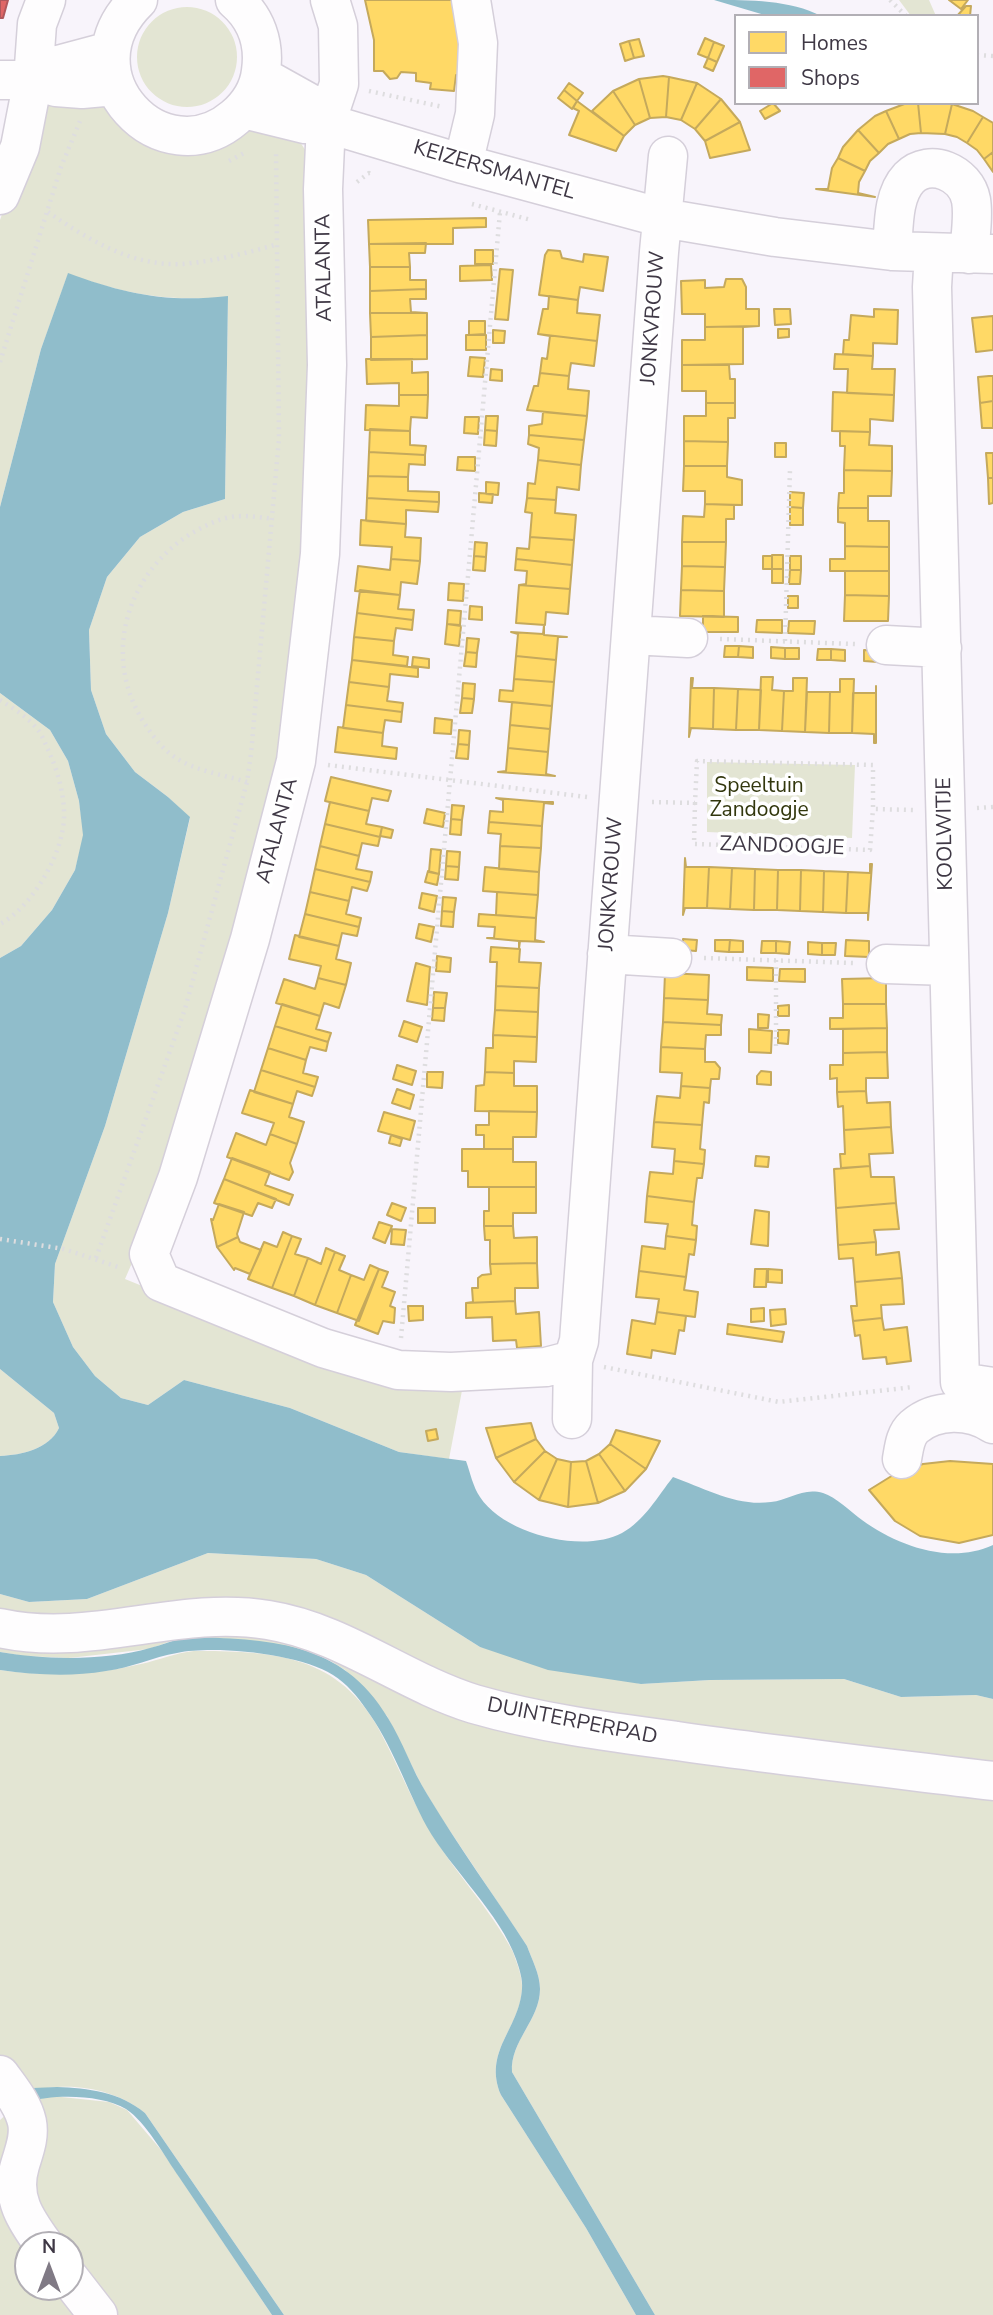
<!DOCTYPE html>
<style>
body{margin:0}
#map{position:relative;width:993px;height:2315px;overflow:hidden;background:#f8f4fb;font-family:"Nunito Sans",sans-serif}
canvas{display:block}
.legend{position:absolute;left:734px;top:14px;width:245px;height:91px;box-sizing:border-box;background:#fff;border:2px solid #b2afb5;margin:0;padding:9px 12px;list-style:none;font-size:21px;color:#3f3845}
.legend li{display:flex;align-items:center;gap:14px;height:35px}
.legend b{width:35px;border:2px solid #b2afb5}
.north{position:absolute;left:14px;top:2231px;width:70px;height:70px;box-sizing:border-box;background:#fff;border:2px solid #b2afb5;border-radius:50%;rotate:0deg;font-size:19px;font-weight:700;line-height:28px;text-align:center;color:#3f3845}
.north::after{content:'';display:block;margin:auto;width:24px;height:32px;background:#807a85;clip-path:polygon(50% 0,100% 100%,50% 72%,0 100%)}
</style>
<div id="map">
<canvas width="993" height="2315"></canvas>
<ul class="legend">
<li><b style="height:19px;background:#ffd966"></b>Homes</li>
<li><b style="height:19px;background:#e06666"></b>Shops</li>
</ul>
<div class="north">N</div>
</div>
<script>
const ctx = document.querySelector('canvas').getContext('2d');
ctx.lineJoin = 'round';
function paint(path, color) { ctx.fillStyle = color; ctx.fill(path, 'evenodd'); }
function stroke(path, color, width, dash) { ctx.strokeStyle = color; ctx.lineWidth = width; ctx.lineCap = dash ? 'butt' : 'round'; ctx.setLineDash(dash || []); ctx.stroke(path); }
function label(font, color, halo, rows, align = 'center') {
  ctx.font = font + ' "Nunito Sans",sans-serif'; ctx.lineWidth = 7; ctx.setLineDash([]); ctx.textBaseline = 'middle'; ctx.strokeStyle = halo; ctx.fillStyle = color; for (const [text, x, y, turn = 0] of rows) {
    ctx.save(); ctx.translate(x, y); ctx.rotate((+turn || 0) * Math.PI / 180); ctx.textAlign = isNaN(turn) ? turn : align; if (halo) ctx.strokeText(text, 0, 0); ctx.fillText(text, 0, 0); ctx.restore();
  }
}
paint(new Path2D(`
 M899,0H929L936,16H911Z
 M137 57a50 50 0 1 1 100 0a50 50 0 1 1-100 0Z
 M51,94L241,129L295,134L309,156L313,486L260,888L135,1256L125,1279L314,1356L464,1380L449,1459L399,1452L290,1408L184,1380L148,1405L121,1398L95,1376L73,1347L53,1302L55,1264L105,1126L168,913L190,818L168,797L135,772L106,734L91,690L89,630L107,577L140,537L183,512L225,499L228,297C167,302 125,294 68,274L41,349L0,507V220L18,168Z
 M0,693L50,730L68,761L79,801L84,835L75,870L52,910L21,946L0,958Z
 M707,762L855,765L852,838L707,832Z
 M0,1369L54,1413L59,1428C49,1449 22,1455 0,1456Z
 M208,1553L316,1559L366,1575L480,1647L641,1684L710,1680L844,1679L901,1697L976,1695L993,1699V1774L542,1713L343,1636L0,1622V1594L29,1602L87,1599Z
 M266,1626L434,1696L993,1788V2315H655L512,2072C510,2041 540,2020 540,1989C540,1974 532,1960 527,1946L440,1816L422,1786L387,1716L345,1670L321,1655L177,1639L149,1649L69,1658L24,1656L0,1652V1635Z
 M194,1651C268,1651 334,1653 376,1724C395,1758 409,1795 429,1829C454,1872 490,1908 513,1952C517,1964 523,1977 522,1990C519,2030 483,2051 501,2095L586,2228L636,2315H284L145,2113C122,2094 88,2085 58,2087C46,2087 32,2091 20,2094L0,2065V1670C47,1677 94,1675 141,1664C159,1660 175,1653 194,1651Z
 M52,2096L109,2102L127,2110L162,2151L272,2315H109L70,2268V2245H53L25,2170L26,2102Z
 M10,2111L28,2245V2287H69L91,2315H0V2120Z`), '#e3e5d3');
paint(new Path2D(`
 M714,0C749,0 791,0 821,16H768Z
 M68,273C125,294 167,303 228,296L225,499L183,512L140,537L107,577L89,630L91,690L106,734L135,772L168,797L190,817L168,913L105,1126L55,1264L53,1302L73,1347L95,1376L121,1398L148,1405L184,1380L290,1408L399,1452L466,1461C470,1472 473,1487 480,1497C504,1534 583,1554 622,1533C644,1521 658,1496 673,1477C704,1488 737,1507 771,1502C789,1500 803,1487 823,1493C836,1497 851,1512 862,1520C898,1546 950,1565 993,1545V1699L976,1695L901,1697L844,1679L710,1680L641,1684L548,1670L480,1647L366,1575L316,1559L208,1553L87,1599L29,1602L0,1594V1456C22,1455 49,1449 59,1428L54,1413L0,1369V958L21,946L52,910L75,870L83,835L79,801L68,761L50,730L0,693V507L41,349Z
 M186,1637C267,1639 342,1640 388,1718C403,1742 412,1770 427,1794C458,1846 494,1895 527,1946C532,1960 540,1974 540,1989C540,2020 510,2041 512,2072L655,2315H636L586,2228L501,2095C483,2051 519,2030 522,1989C523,1979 519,1968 516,1959C501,1915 451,1869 427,1827C406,1788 392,1744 366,1709C358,1697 346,1683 333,1675C300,1654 216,1645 177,1653C153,1657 131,1668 106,1671C71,1677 35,1675 0,1670V1652C46,1660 105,1661 150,1648C162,1645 174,1640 186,1637Z
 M57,2087C88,2088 120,2092 145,2113L284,2315H272C241,2269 210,2223 179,2177C165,2157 146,2122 126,2109C101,2094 53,2094 26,2102L20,2094L33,2088Z`), '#90bdcb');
const homes = new Path2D(`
 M365,0H458L464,75H456L454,91L430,89L431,83L416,81V73L401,72L397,78L390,79L383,71H374V40Z
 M949,0H968L961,9Z
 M966,6H971L970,16H957Z
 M705,38L714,42L708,58L698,54Z
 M639,39L644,56L634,58L629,41Z
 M629,41L634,58L625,61L620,44Z
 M714,42L724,46L717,62L708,58Z
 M708,58L717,62L713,71L704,67Z
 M663,76L669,77L666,117L650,118L639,79Z
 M669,77L697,83L681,120L666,117Z
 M639,79L650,118L635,125L613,91Z
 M569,83L583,93L577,101L564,90Z
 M697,83L721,99L695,129L681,120Z
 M564,90L577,101L572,109L558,98Z
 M613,91L635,125L624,136L592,111Z
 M721,99L740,122L705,141L695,129Z
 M577,101L624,136L616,151L569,135L579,111L573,108Z
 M773,103L780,111L765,119L760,111Z
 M907,103H918L921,133L910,134L899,139L886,111Z
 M918,103L952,104L945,134L921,133Z
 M952,104L973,111L983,117L967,143L957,137L945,134Z
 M886,111L899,139L888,144L879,153L858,130L875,116Z
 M983,117L993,123V152L984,159L977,150L967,143Z
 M740,122L750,150L710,158L705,141Z
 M858,130L879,153L870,161L865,171L838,158L843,147Z
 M993,152V172L984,159Z
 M838,158L865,171L859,182L858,193L875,197L816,189H828L832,168Z
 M486,218V227L453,228V244H369L368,220Z
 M426,243L425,253H409L410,267H370L369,244Z
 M475,250H493V264H475Z
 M548,250L560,251L562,258L583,262L584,254L608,257L603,291L580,287L578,300L539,295L545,255Z
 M491,265L492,280L460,281V266Z
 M370,267H410V280H426V289L370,291Z
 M500,269L513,270L508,320L495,319Z
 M726,279H742L746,287V309H759V326L705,327V314H682L681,281L705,280V288L724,287Z
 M426,289V299H410L411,312L427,313H370V291Z
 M549,296L578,300L577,313L600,315L597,341L538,334L543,309H548Z
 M774,309H790L791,324L775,325Z
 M874,309L898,310L897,344L873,343V356L843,354L844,340H849L851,315L874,317Z
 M370,313H427V335L371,337Z
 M993,316V350L976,352L972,318Z
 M469,321H485V334L469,335Z
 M759,326L743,327V364L682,365V340H705V327Z
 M778,329H789V337L778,338Z
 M493,330L505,331L504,343H493Z
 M538,334L597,341L594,366L571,363L569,376L540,373L542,358L547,359L550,336Z
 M427,335V359L371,360V337Z
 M466,335H486V350H466Z
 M835,354L873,356L872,369H895L894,395L847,393L848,369H834Z
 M470,357L485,358L483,377L468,376Z
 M366,359H412V373L428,372V395H399V383L367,384Z
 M682,365H729L730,379H735V403H706V391H682Z
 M491,369L502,370V381L490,380Z
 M540,373L569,376L568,389L589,391L587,416L527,410L534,386H538Z
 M989,376H993V401L980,403L978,377Z
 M833,392L894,395L893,421L870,419V432L832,431Z
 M399,395H428L427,418L411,417L410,431L365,430L366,405L399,406Z
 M993,401V428H982L980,403Z
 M706,403H735V418H728V442L684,441V416H706Z
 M543,412L587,416L584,440L529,435V426L542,424Z
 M486,416H498L497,431L485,430Z
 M465,417H479L478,434L464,433Z
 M370,429L410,431V445L426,446L425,455L369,452Z
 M485,430L497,431L496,446L484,445Z
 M840,431L870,432L869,445L892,446V471L844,470L845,446H840Z
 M529,435L584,440L581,465L538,460L539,448L528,444Z
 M684,441L728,442L727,466H684Z
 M775,443H786V457H775Z
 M369,452L425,455V465L409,464L408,477L368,476Z
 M986,453H993V478H988Z
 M458,457H475V471L457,470Z
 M538,460L581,465L579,490L557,487L556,500L527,498L528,483L535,484Z
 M684,466H727V477L742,480V505L705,504V491H683Z
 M844,470L892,471L891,496H868V508H838L839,493H844Z
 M368,476L408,477V491L439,492V502L367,498Z
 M988,478H993V503L989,504Z
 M486,482L499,483L498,495L486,494Z
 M790,492L804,493L803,508L790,507Z
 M479,493L493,494L492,503L479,502Z
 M367,498L439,502L438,512L406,510V524L366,521Z
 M527,498L556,500L555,513L576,515L574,540L530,537L532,513L525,512Z
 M705,504L734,505V519H726V542H682L683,516L704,517Z
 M790,507L803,508V525H790Z
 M838,508H868V521H889V547L845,546V523L838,522Z
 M361,520L406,524L405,537L421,538L420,561L391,559L392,547L360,545Z
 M530,537L574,540L572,565L516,559L517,548L529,549Z
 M475,542L487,543L486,557L474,556Z
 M682,542H726L725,567L682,566Z
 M845,546L889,547V571H830V559H845Z
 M772,555H783V569H772Z
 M474,556L486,557L485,571L473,570Z
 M763,556H772V569H763Z
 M790,556H801V570H790Z
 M391,559L420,561L417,584L401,582L400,595L355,591L358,566L390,570Z
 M516,559L572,565L570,589L519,585L526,584L527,571L515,570Z
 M682,566L725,567L724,591L681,590Z
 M772,569H783V583H772Z
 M790,570H801L800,584H789Z
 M845,571H889V596L845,595Z
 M449,583L464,584L463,601L448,600Z
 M519,585L570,589L568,614L546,612L545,625L516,623Z
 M360,590L400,595L398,609L414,610L413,620L357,613Z
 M681,590L724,591V617L680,616Z
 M845,595L889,596L888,621H844Z
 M788,596H798V608H788Z
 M470,606L482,607V620L469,619Z
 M448,610L461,611L460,625L447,624Z
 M357,613L413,620L412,630L396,628L394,641L354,637Z
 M703,616L738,617V632H703Z
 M757,620H782V633L756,632Z
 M789,621H815L814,634L788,633Z
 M447,624L461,626L459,646L445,644Z
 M544,625V635L567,637H558L556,660L516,656L518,634L511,632L543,634Z
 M354,637L394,641L393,655L408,657L407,666L352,660Z
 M467,638L479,639L477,653L466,652Z
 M725,646H739L738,657H724Z
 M739,646L753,647V658L738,657Z
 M771,647L785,648V659L771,658Z
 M785,648H799V659H785Z
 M818,649H831V660H817Z
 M831,649L845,650V661L831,660Z
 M864,650L878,651V662L864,661Z
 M466,652L477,653L476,667L464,666Z
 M516,656L556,660L554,682L514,679Z
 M413,657L429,659V668L412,666Z
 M352,660L418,668V677L390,674L389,687L349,682Z
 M761,677H773L772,690L784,691L782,731L759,730Z
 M691,678H693L692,688H714L713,729L691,728L689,737Z
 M793,678H807L805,732L782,731L784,691H793Z
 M514,679L554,682L552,706L499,701L500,690L513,691Z
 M840,679H854L852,733H829L830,692H840Z
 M349,682L389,687L387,701L403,703L402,712L346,705Z
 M463,683L475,684L474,699L462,698Z
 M876,686V743H874V734L852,733L853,693H876Z
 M714,688L738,689L736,730L713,729Z
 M738,689L761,690L759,730H736Z
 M807,692H830L829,733L805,732Z
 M462,698L474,699L472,713H460Z
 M512,702L552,706L550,729L510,725Z
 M346,705L402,712L401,722L385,720L383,733L343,728Z
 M435,718L452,720L451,734L434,733Z
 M510,725L550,729L548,752L508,748Z
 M338,727L383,733L382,746L397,748L396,759L335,752Z
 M459,730L470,731L469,745L458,744Z
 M458,744L469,745L468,759L456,758Z
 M508,748L548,752L546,774L555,776L498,772L506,771Z
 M331,777L391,791L388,801L372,798L369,811L325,801Z
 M496,798L544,802H553V804L544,803L542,826L489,822L490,811L503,812V800Z
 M330,802L369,811L366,824L382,827L380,837L325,824Z
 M452,805L464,806L462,820L451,819Z
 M427,809L445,813L443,827L424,823Z
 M451,819L462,820L461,835L450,834Z
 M489,822L542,826L541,848L500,846L501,834L488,833Z
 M325,824L380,837L378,846L362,843L359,856L320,846Z
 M382,827L393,830L391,838L380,836Z
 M320,846L359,856L356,869L372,872L370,882L315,869Z
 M500,846L541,848L539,872L499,869Z
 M431,849L441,850L439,874L429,872Z
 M447,851L460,852L459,867L446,866Z
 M685,858L686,867H709L707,908H685L683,915Z
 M870,864H872L868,920V913H846L848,872L870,873Z
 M446,866L459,867L458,880L445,879Z
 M485,867L539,872L538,895L483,891Z
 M709,867L732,868L730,909L707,908Z
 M732,868L755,869L754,910L730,909Z
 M315,869L370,882L367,891L352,887L349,901L310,892Z
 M755,869L778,870L777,910H754Z
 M778,870H801L800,911L777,910Z
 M801,870L824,871L823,912L800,911Z
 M428,871L439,874L437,885L425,882Z
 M824,871L848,872L846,913L823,912Z
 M310,892L349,901L346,914L361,918L359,927L305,914Z
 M497,892L538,895L536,918L496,915Z
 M422,893L437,896L434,912L419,908Z
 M443,897L456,898L454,912L442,911Z
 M442,911L454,912L453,927L441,926Z
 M305,914L359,927L357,936L342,933L339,946L299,937Z
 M479,914L536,918L535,940L544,942L520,941L519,949V941L487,938H494L495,927L478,926Z
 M419,924L434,927L431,942L416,938Z
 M295,935L339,946L336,959L351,963L346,985L318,978L321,966L289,959Z
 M683,939L697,940L696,951L683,950Z
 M715,940H730L729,952L715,951Z
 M730,940L743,941V952H729Z
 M846,940L869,941V957L845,956Z
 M762,941H776V953H761Z
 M776,941L790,942L789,954L776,953Z
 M808,942L822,943V955L808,954Z
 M822,943H836L835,955H822Z
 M491,947L520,949L519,962L541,963L539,988L496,986L497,962H490Z
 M437,956L451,958L450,972L436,971Z
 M416,963L430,967L427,1005L407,1001Z
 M747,967L773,968V981L747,980Z
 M780,969H805V982L779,981Z
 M665,973L709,975L708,1000L664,998Z
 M318,978L346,985L339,1008L324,1003L320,1016L276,1003L284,979L315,989Z
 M886,978V1004H843L842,979Z
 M496,986L539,988L538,1012L495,1010Z
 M434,992L447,993L445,1008H433Z
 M664,998L708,1000L707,1014L722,1015L721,1025L663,1022Z
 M282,1004L320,1016L316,1029L331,1033L328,1042L275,1026Z
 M843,1004H886L887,1028L830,1029V1018H843Z
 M789,1005V1016H778V1006Z
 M433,1008H445L444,1021L432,1020Z
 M495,1010L538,1012L537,1037L493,1035Z
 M758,1014L769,1015L768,1028H758Z
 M404,1021L422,1027L417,1042L399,1036Z
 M663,1022L721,1025V1035H706L705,1049L661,1047Z
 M275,1026L328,1042L326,1051L310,1047L306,1060L268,1048Z
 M887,1028V1052L843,1053V1029Z
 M749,1029L772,1031L771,1053L749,1052Z
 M778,1030H789L788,1044L778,1043Z
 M493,1035L537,1037L536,1062L514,1061V1073L485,1072L486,1048H493Z
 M661,1047L705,1049V1062H715L720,1068L719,1079H711L710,1088L681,1086L682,1073L660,1072Z
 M268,1048L306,1060L303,1073L318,1077L315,1087L261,1070Z
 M887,1052L888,1078H866V1091L837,1092V1078L830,1079V1065H843V1053Z
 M397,1065L416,1071L412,1085L393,1079Z
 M261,1070L315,1087L312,1096L297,1091L293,1104L254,1092Z
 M761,1071L771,1072V1085L757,1084V1076Z
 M427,1072H443L442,1088L427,1087Z
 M485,1072L514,1073V1086H537V1112L475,1111L476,1086L484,1085Z
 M681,1086L710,1088L709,1103L704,1102L702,1125L654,1122L657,1096L680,1098Z
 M397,1089L414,1095L410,1109L392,1103Z
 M250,1090L293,1104L289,1117L304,1122L297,1144L270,1134L274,1123L242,1113Z
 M866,1091L867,1103L890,1102L891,1127L844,1130L843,1106L838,1107L837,1092Z
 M489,1111L537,1112L536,1137H513V1149H484V1135H476V1125H489Z
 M384,1112L415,1121L410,1140L378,1131Z
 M654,1122L702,1125L700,1149L705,1150L704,1164L674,1161L675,1149L652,1147Z
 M891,1127L893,1153L869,1154L870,1166L841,1168L840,1154H845L844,1130Z
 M236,1133L266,1145L270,1134L297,1144L290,1163L293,1172L289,1180L227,1157Z
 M391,1135L402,1139L400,1146L389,1143Z
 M462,1149H513V1162H536V1187H468V1171H462Z
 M756,1156L769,1157L768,1167L755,1166Z
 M232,1158L270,1172L265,1185L293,1195L289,1205L224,1179Z
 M674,1161L704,1164L702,1178H697L694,1202L647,1196L650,1172L673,1174Z
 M870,1166L871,1177H894L896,1203L836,1208L834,1169Z
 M224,1179L276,1199L272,1208L258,1203L252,1216L214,1203Z
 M489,1187H536V1213H513V1226H484V1211H489Z
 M647,1196L694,1202L692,1225L697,1226L696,1240L666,1236L668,1224L645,1222Z
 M392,1203L406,1208L401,1221L387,1215Z
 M896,1203L899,1229L874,1230L876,1242L838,1245L836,1208Z
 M219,1204L244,1212L237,1234L238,1237L217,1247L211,1219L213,1220Z
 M418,1208H435V1223H418Z
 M755,1210L769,1212L768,1246L751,1244Z
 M379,1222L392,1226L385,1243L373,1238Z
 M484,1226H513L514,1238L537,1237V1263L490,1264V1240H485Z
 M392,1229L406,1230L404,1245L391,1244Z
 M283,1232L292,1236L272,1288L248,1279L264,1242L277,1247Z
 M292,1236L301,1239L295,1254L308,1258L294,1296L272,1288Z
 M666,1236L696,1240L694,1255L689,1254L686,1277L639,1271L642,1246L665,1249Z
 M238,1237L240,1242L261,1250L250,1274L235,1268L234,1270L217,1247Z
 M876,1242V1255L899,1252L902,1278L855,1282L853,1258L839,1259L838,1245Z
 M326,1248L335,1252L315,1305L294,1296L308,1258L321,1264Z
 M335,1252L345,1256L339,1270L351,1275L337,1313L315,1305Z
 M537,1263L538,1288H515V1301L466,1303L473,1302L472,1288H478V1278L482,1275L491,1274L490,1264Z
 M370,1265L379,1269L359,1321L337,1313L351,1275L364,1280Z
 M379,1269L388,1272L382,1287L395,1292L390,1306L395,1308L394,1323L383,1321L378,1334L355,1325Z
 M755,1269H767L766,1287H754Z
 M768,1269L782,1270V1283L768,1282Z
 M639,1271L686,1277L684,1290L698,1292L695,1317L657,1312L659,1299L636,1297Z
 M902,1278L904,1304L881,1305L882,1318L853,1321L851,1306H857L855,1282Z
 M515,1301L516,1314L539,1312L541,1346L517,1348L516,1340L493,1341L492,1317L466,1318V1303Z
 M408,1306H423V1320L409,1321Z
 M764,1308V1321L751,1322V1309Z
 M785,1309L786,1324L771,1326L770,1310Z
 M657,1312L686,1316L684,1331L679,1330L675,1354L652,1350L651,1358L627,1354L632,1320L655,1324Z
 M882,1318L884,1330L907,1327L911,1361L887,1364L886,1357L863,1359L860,1335L855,1336L853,1321Z
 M728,1324L784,1332L782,1342L727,1334Z
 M531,1423L536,1439L496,1458L486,1428Z
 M436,1429L438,1439L428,1441L426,1431Z
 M616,1430L660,1441L646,1469L610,1444Z
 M536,1439L545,1451L514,1482L496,1458Z
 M610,1444L646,1469L625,1491L599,1454Z
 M545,1451L557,1459L539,1500L514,1482Z
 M599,1454L625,1491L598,1503L586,1461Z
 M557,1459L571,1462L568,1507L539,1500Z
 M586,1461L598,1503L568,1507L571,1462Z
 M950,1461L993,1464V1535L959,1543L920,1536L895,1521L869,1490L898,1472L923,1464Z`);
paint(homes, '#ffd966');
stroke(homes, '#c5a95c', 2);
const shops = new Path2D(`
 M0,0H8L3,18H0Z`);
paint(shops, '#e06666');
stroke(shops, '#b0585c', 2);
const minor = new Path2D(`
 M138,0C61,75 163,179 235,117C249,105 259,89 261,71C265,43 256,18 235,0
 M330,0L338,26L339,84L326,123L323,189L327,365L320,554L296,761L250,939L178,1177L149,1254L161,1282L323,1348L398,1370L451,1372L546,1367L573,1360L579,1341L659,252L668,156
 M261,76L313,105L326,123
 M0,80H33L56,87L82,89L115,86
 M33,80L54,66L110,51
 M244,109L305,124L326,123L463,164L663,218L775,237L892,251L993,254
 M463,164L475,114L478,43L471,0
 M0,195L20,147L33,80L37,24L46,0
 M892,251C894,228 892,196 909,178C930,157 966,173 971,200C974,217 970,238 969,254
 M934,253L932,287L960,1382L993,1387
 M631,635L688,638
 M886,645L942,648
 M607,954L672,958
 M886,964L949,966
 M572,1419L573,1360
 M902,1459C904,1448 905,1435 914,1427C936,1408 970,1409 993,1424
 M0,1628C91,1648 177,1605 268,1620C343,1632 403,1682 474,1704C540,1723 609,1732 677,1741C782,1756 888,1768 993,1781
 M0,2075C10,2089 23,2104 27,2122C30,2137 24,2151 20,2165C10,2198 26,2220 44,2245
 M70,2279L98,2315`);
stroke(minor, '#d5cfda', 41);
stroke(new Path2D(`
 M890,0L906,16
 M977,55L993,56
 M369,91L443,107
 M229,161L246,152
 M357,182L369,173L373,175
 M472,204L531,220
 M48,212C87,239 133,267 183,264C215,261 247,253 278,244
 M0,362L61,167L80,121
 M720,639L855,644
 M785,641L790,469
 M0,700C13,708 28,717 38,730C43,736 46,746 50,754C60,777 68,808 62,833C56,864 29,909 0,924
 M328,765L587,797
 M247,782C224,775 196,771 176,758C164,750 154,738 147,727C100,660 125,574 192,533C203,527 214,521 226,518C242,514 258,517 274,519
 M652,802L695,803L697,761L873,765V809L913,810
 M695,803L694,844L870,850L873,809
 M977,808L993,807
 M704,958L853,963
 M776,960V1051
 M0,1239L64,1249L118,1267
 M96,1258L185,1009L247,782L251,754L279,438L276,151
 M401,1338L500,212
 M604,1367L779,1402L913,1387`), '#dedddf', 4.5, [2, 5]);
stroke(minor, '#fefdfe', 38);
label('21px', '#3f3845', '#fff', [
 ["KEIZERSMANTEL",494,171,16],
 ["ATALANTA",325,268,-91],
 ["JONKVROUW",654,318,-86],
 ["ATALANTA",278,831,-75],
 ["KOOLWITJE",946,834,-91],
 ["ZANDOOGJE",782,847,2],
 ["JONKVROUW",612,884,-86],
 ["DUINTERPERPAD",572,1722,11]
]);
label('21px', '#32370d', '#fff', [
 ["Speeltuin",759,787],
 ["Zandoogje",759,811]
]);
</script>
